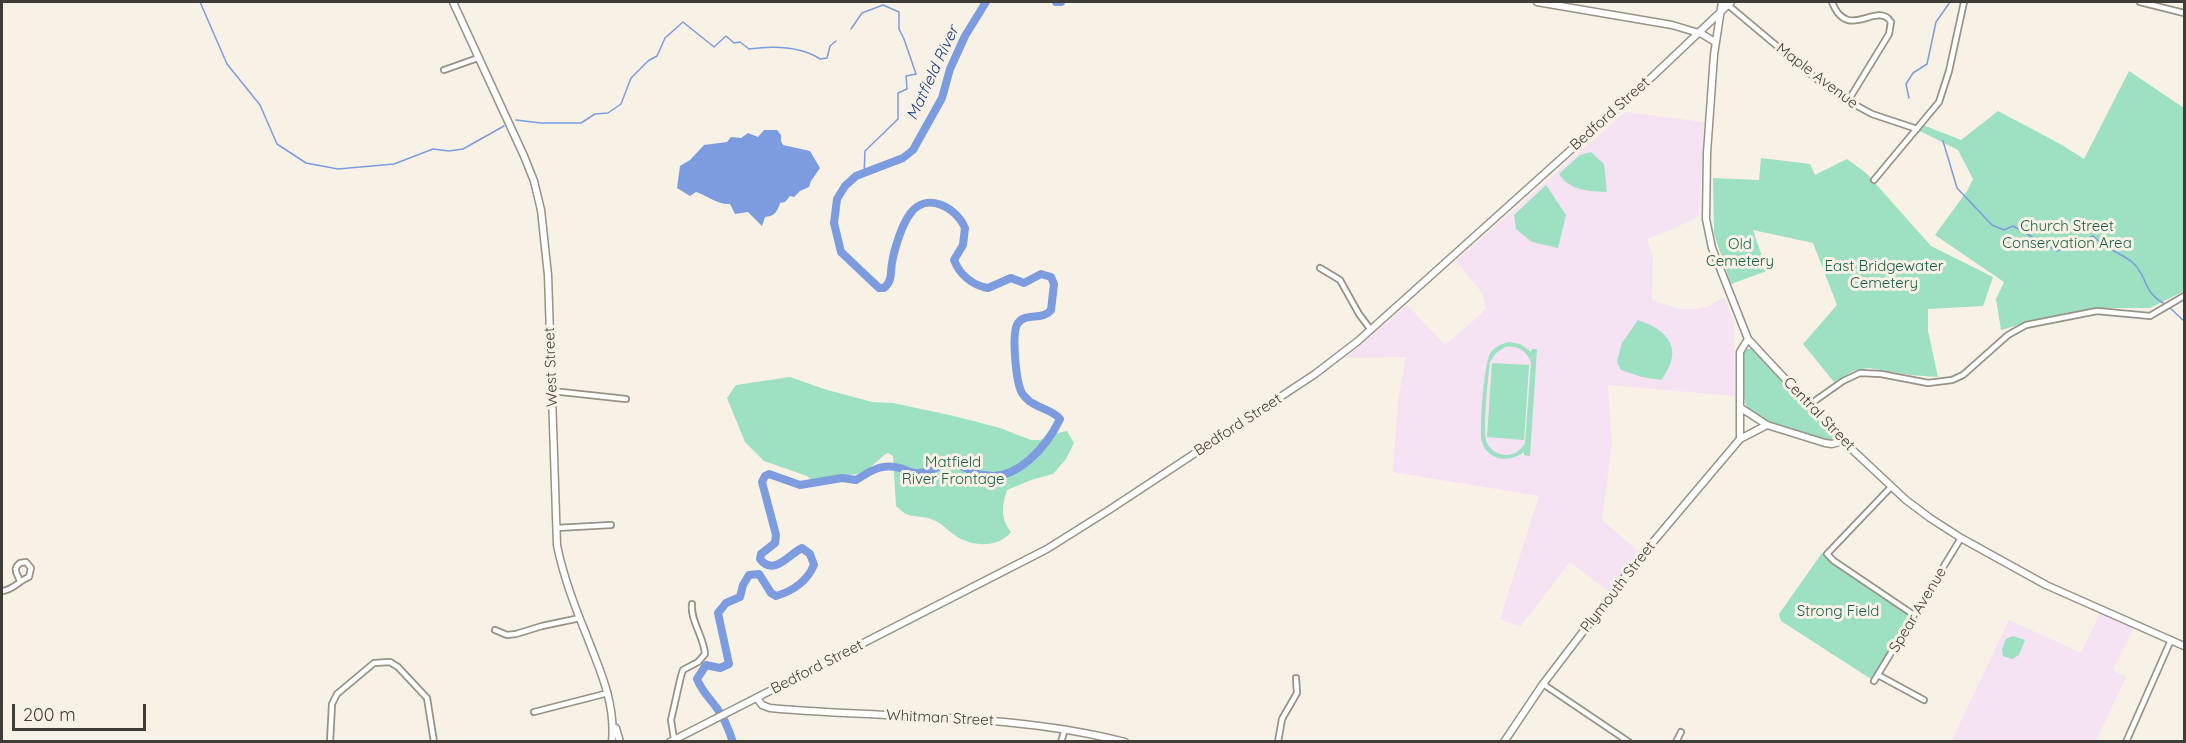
<!DOCTYPE html>
<style>
body{margin:0}
#map{position:relative;width:2186px;height:743px;overflow:hidden;background:#f7f2e5;font-family:Quicksand,sans-serif}
canvas{display:block}
.frame{position:absolute;inset:0;border:3px solid #3f3d37;pointer-events:none}
.scale{position:absolute;left:12px;top:704px;width:134px;height:27px;box-sizing:border-box;border:3px solid #3f3d37;border-top:0;padding-left:8px;font-size:18px;line-height:21px;white-space:nowrap;color:#3f3d37;-webkit-text-stroke:4px #f7f2e5;paint-order:stroke}
</style>
<div id="map">
<canvas width="2186" height="743"></canvas>
<div class="frame"></div>
<div class="scale">200 m</div>
</div>
<script>
const ctx = document.querySelector('canvas').getContext('2d');
ctx.lineJoin = 'round';
function paint(path, color) { ctx.fillStyle = color; ctx.fill(path, 'evenodd'); }
function stroke(path, color, width, dash) { ctx.strokeStyle = color; ctx.lineWidth = width; ctx.lineCap = dash ? 'butt' : 'round'; ctx.setLineDash(dash || []); ctx.stroke(path); }
function label(font, color, halo, rows, align = 'center') {
  ctx.font = font + ' Quicksand,sans-serif'; ctx.lineWidth = 6; ctx.setLineDash([]); ctx.textBaseline = 'middle'; ctx.strokeStyle = halo; ctx.fillStyle = color; for (const [text, x, y, turn = 0] of rows) {
    ctx.save(); ctx.translate(x, y); ctx.rotate((+turn || 0) * Math.PI / 180); ctx.textAlign = isNaN(turn) ? turn : align; if (halo) ctx.strokeText(text, 0, 0); ctx.fillText(text, 0, 0); ctx.restore();
  }
}
paint(new Path2D(`
 M1625,112L1704,122L1699,216L1675,228L1647,239L1653,258L1652,300L1679,309H1696L1707,307L1724,297L1734,322L1735,396L1608,385L1612,443L1602,520L1639,552L1608,591L1570,562L1520,627L1500,619L1539,496L1393,472L1398,401L1406,357L1346,358L1407,305L1445,345L1470,324L1486,309L1483,294L1456,261Z
 M2100,613L2134,628L2113,670L2126,677L2096,741L1951,742L2009,620L2081,653Z`), '#f5e2f2');
paint(new Path2D(`
 M2129,71L2184,108V291L2150,308H2097L2039,319L2001,330L1996,299L2004,282L1935,235L1967,191L1973,179L1958,150L1918,130L1923,125L1961,140L1998,111L2062,145L2084,159Z
 M1591,152L1604,164L1607,192C1588,191 1570,191 1559,174L1580,155Z
 M1761,158L1810,164L1815,175L1847,159L1866,173L1931,246L1993,277L1983,306L1928,309V331L1938,377L1910,375L1869,368L1853,371L1834,382L1803,344L1837,305L1813,243L1753,230L1767,271L1731,284L1714,234L1713,178L1759,180Z
 M1546,185L1566,215L1558,248L1532,242L1516,229L1514,215Z
 M1638,320C1670,331 1684,350 1661,380L1642,377L1621,370L1617,362L1622,343Z
 M1509,342L1520,344L1531,352L1532,349H1537L1530,456L1524,455V452C1510,463 1488,461 1482,442C1479,432 1484,363 1490,354C1494,347 1501,344 1509,342ZM1505,347C1517,345 1526,350 1531,362L1525,443C1521,450 1515,455 1506,455C1498,455 1490,450 1487,443C1482,432 1488,377 1490,362L1496,353Z
 M1752,348L1833,433L1832,440L1829,441C1809,435 1751,424 1745,402C1741,387 1744,366 1744,350Z
 M1492,363L1529,365L1524,440L1487,437Z
 M790,377L824,389L872,402L893,403L954,416L1000,428L1031,440H1040L1054,434L1067,431L1074,443L1066,459L1053,474L1031,480L1007,490C1002,506 1000,518 1011,532C998,548 972,547 956,536C948,531 942,523 933,520C917,513 910,521 896,506L893,456L888,453L884,455L864,473L811,480L807,476L764,461L745,442L727,398L736,385Z
 M1822,553L1912,614L1871,679L1781,621L1779,614Z
 M2013,636L2025,640L2019,655L2012,659L2003,656L2002,649L2006,639Z`), '#9de0c2');
paint(new Path2D(`
 M764,130H777L781,135V141L783,145L810,151L820,168L811,181L809,187L800,191L794,197L790,196L785,202L780,203C777,212 775,216 765,217L762,226L748,212L735,214L730,204C718,205 708,196 696,192L690,196L677,188L680,166L690,160L704,145L727,142L731,137L741,138L748,133L758,137Z`), '#7c9cdf');
stroke(new Path2D(`
 M200,2L227,64L260,105L277,144L306,163L338,169L394,164L433,149L449,151L463,149L504,126
 M851,29L862,13L883,5L899,12V29L904,39L916,74L906,76L907,89L898,93V119L865,151L864,174
 M1909,98L1906,84L1913,73L1927,64L1936,22L1950,2
 M516,120L541,123H581L595,114L608,113L621,104L631,78L648,61L657,56L665,38L683,22L714,47L726,36L734,43L740,42L749,49C772,46 800,46 820,59L827,58L830,46L836,41
 M1943,141L1957,188L1992,225L2004,230L2013,226L2057,251L2093,236C2107,251 2121,252 2133,263C2148,276 2142,292 2165,304
 M2170,308L2184,321`), '#7c9cdf', 1.5);
stroke(new Path2D(`
 M1056,2H1061
 M733,742C729,730 724,717 716,707C708,696 703,693 697,679L706,665L720,668L729,664L718,613L726,603L740,597L743,585L749,575L759,574L771,593L776,596C793,591 807,581 814,565L810,554L802,548C789,554 774,577 760,559L761,554L775,543L776,535L762,482L765,476L769,474L800,485L842,478L856,480C871,471 881,463 900,468C906,470 912,474 918,473C929,473 938,466 949,462C962,464 971,473 984,475C1017,482 1047,446 1060,419C1053,410 1037,408 1028,400C1027,399 1022,394 1022,393C1016,383 1011,332 1018,323C1026,312 1042,321 1051,310L1054,284L1051,277L1041,274L1024,283L1011,278L988,288C973,286 959,274 954,260L963,245L965,228C956,207 926,191 910,214C902,224 894,250 892,263C890,273 893,280 884,288H879L841,252L834,223L837,199L845,186L856,176L903,158L913,150L942,98L950,69L965,36L986,2`), '#7c9cdf', 8);
const minor = new Path2D(`
 M1832,2C1848,43 1877,0 1891,22L1889,34L1848,101
 M2140,2L2184,13
 M1728,5L1820,82L1848,101L1872,114L1917,129
 M444,70L478,58
 M1874,180L1939,102L1949,71L1964,2
 M1320,268L1340,280L1359,314L1371,330
 M552,391L626,399
 M1809,405L1843,381L1860,373L1881,374L1928,383L1952,380L1963,375L2008,335L2026,325L2097,311L2150,316L2184,296
 M1891,487L1827,554L1834,561L1914,615
 M556,528L611,525
 M2,591C14,590 18,581 29,577L31,568L26,562L20,563C12,569 17,573 20,581
 M495,630L507,635L516,634L542,626L580,618
 M1878,675L1924,700
 M1874,681L1961,538
 M1543,684L1629,742
 M534,712L608,693
 M674,739L671,720L681,676L683,670L698,662L705,654C704,637 690,620 692,604
 M330,742L332,704L337,694L374,663L390,662L398,667L427,698L434,742
 M1061,742L1065,729
 M1278,742L1282,719L1297,693L1296,678
 M1676,742L1681,732
 M2126,742L2171,640`);
const major = new Path2D(`
 M453,2L524,156L534,181L541,210L548,275L557,545C563,576 574,605 586,634C599,668 616,703 612,742
 M1537,2L1672,25L1702,34L1715,42
 M1722,2L1714,55L1707,153L1706,219L1712,248L1748,339L1843,441L1906,500L1930,518L1961,538L2046,585L2184,646
 M1741,408L1767,425L1825,443L1832,444L1843,441
 M1740,439L1767,425
 M757,698L762,705L770,708C888,719 1009,712 1125,742
 M616,728L620,742
 M670,742L1047,549L1109,510L1315,374L1358,341L1406,298L1653,76L1731,2
 M1504,742L1543,684L1637,561L1740,439V352L1748,339`);
stroke(minor, '#989387', 8);
stroke(major, '#989387', 9);
stroke(minor, '#fff', 4.5);
stroke(major, '#fff', 6);
label('15px', '#3f3d37', '#f7f2e5', [
 ["Maple Avenue",1817,76,37],
 ["Bedford Street",1610,114,-42],
 ["West Street",551,367,-92],
 ["Central Street",1819,414,46],
 ["Bedford Street",1238,425,-33],
 ["Plymouth Street",1618,587,-52],
 ["Spear Avenue",1918,610,-59],
 ["Bedford Street",817,667,-27],
 ["Whitman Street",940,718,3]
]);
label('15px', '#195f46', '#f7f2e5', [
 ["Church Street",2067,226],
 ["Conservation Area",2067,243],
 ["Old",1740,244],
 ["Cemetery",1740,261],
 ["East Bridgewater",1884,266],
 ["Cemetery",1884,283],
 ["Matfield",953,462],
 ["River Frontage",953,479],
 ["Strong Field",1838,611]
]);
label('italic 16px', '#1a3a87', '#f7f2e5', [
 ["Matfield River",933,73,-65]
]);
</script>
